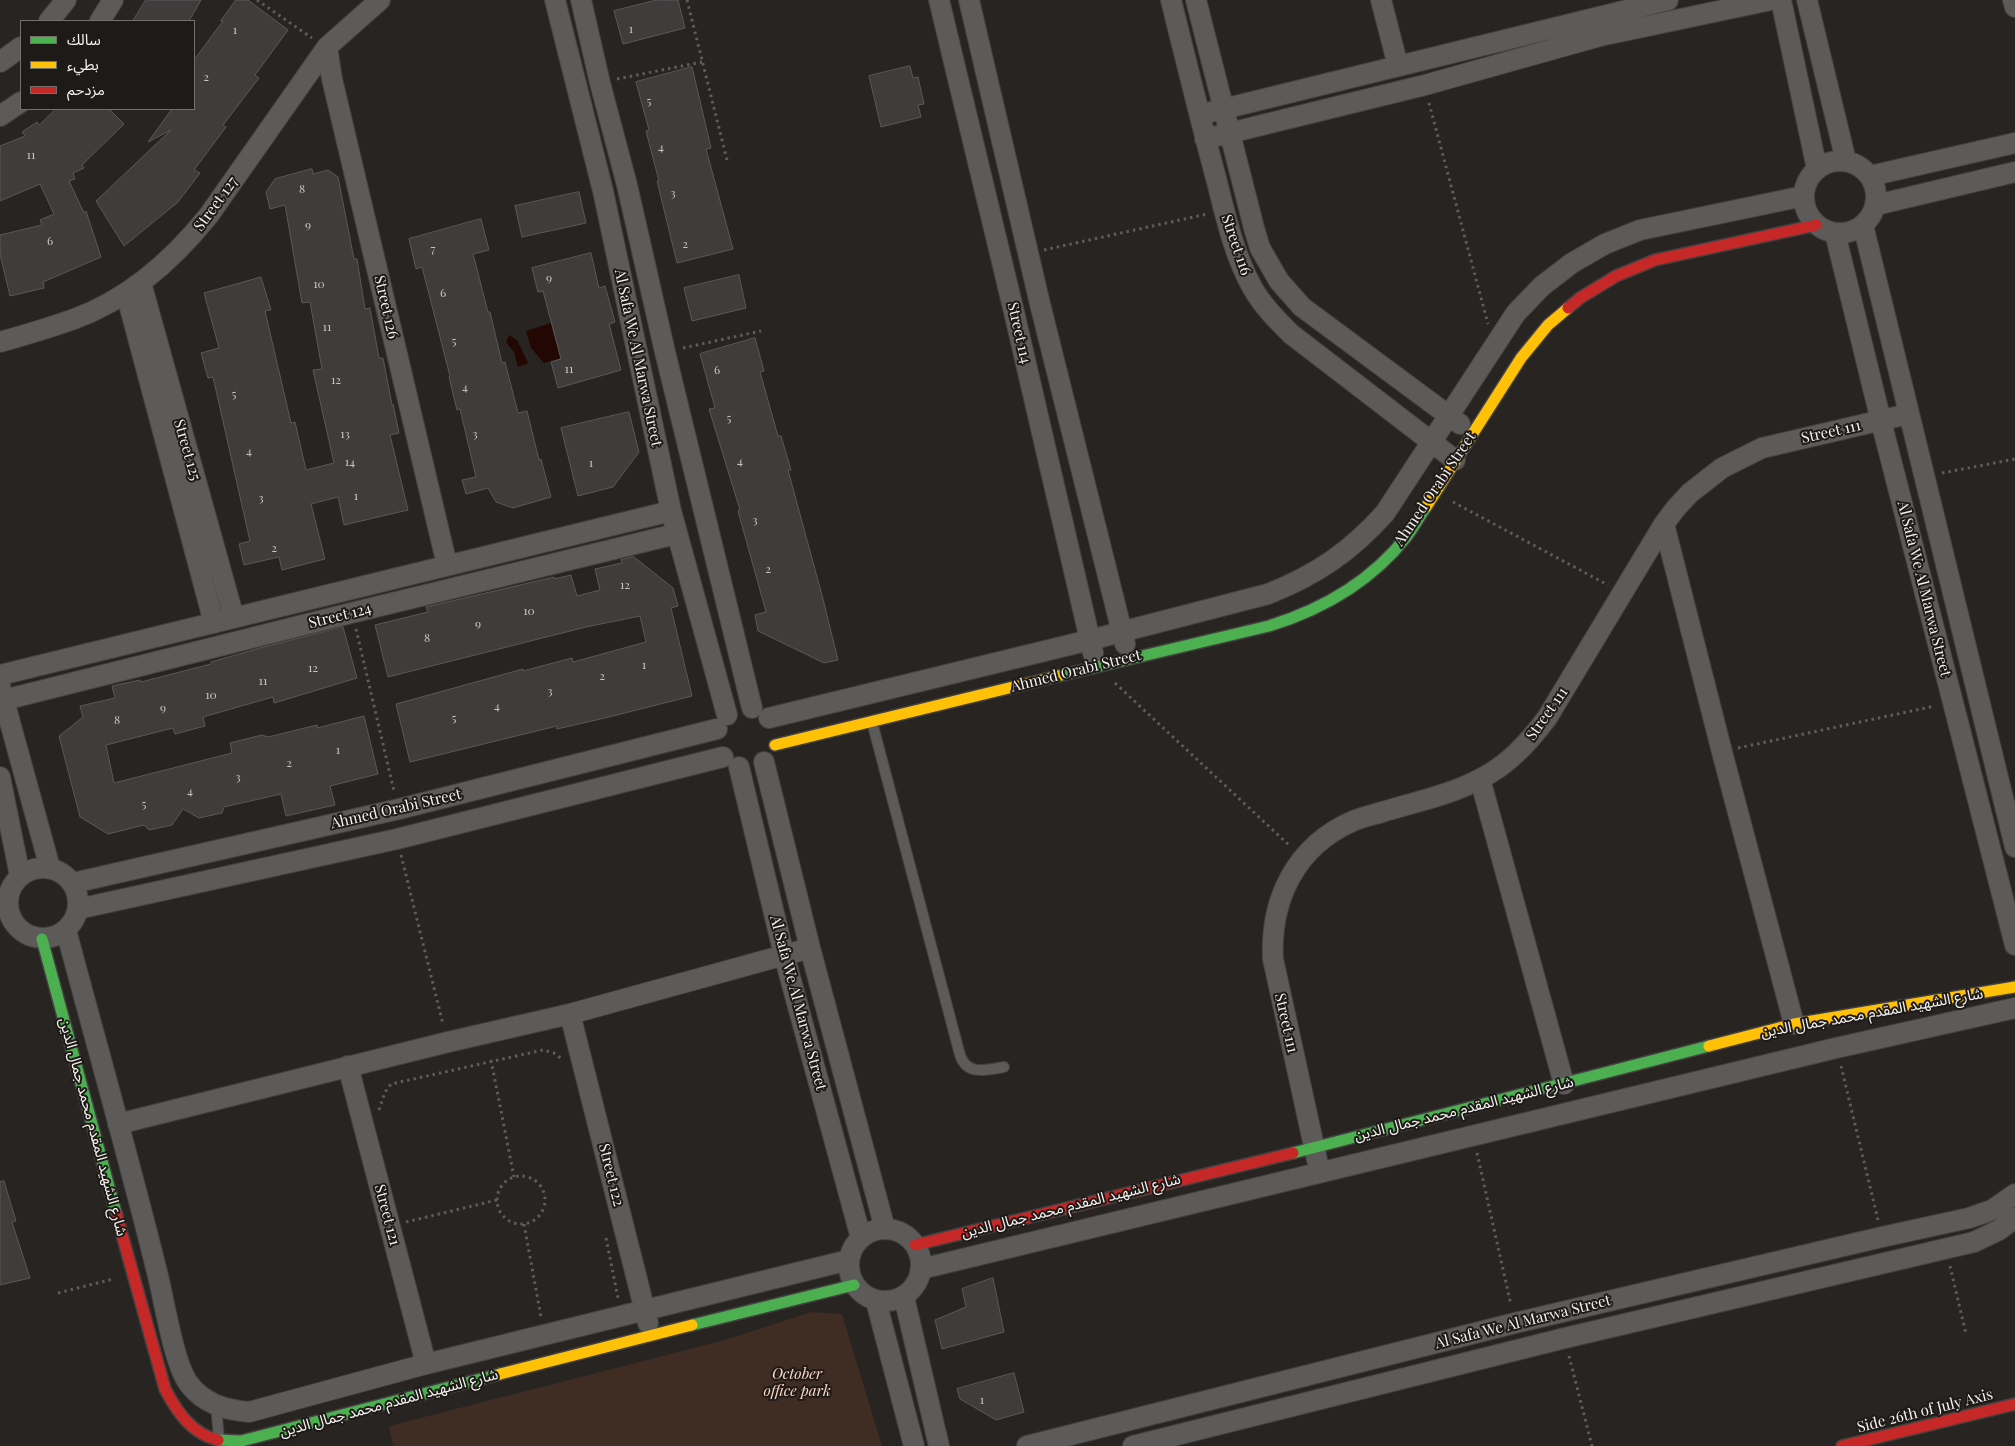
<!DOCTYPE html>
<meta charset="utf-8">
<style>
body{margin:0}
#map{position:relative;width:2015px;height:1446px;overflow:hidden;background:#272422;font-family:"Playfair Display","Noto Sans Arabic",serif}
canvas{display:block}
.legend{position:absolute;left:20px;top:20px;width:175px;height:90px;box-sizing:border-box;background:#1e1a17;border:1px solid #74706e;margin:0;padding:6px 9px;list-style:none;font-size:15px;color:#f5f1f0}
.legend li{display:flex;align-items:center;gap:10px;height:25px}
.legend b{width:25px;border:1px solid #74706e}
</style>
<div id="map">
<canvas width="2015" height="1446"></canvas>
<ul class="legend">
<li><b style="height:6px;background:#4caf50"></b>سالك</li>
<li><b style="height:6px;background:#ffc107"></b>بطيء</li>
<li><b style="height:6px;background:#c62828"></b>مزدحم</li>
</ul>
</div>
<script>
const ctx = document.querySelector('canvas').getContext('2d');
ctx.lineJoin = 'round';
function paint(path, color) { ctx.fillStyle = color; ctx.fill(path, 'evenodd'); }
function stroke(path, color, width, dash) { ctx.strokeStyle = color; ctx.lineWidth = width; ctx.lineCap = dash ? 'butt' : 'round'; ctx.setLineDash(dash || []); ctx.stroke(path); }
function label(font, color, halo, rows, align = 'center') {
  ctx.font = font + ' "Playfair Display","Noto Sans Arabic",serif'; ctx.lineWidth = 4; ctx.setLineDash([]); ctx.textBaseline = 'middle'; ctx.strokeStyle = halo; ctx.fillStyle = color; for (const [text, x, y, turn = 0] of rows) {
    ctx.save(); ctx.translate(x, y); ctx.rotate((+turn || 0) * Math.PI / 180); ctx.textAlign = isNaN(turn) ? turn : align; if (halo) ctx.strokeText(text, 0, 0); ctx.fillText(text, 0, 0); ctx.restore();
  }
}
paint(new Path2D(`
 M811,1312L842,1314L882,1446H393L389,1426L725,1340Z`), '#3f2c22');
paint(new Path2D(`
 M551,323L561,358L544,363L531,348L526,331Z
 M509,335L517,340L528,363L518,367L514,352L506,342Z`), '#220703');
const building = new Path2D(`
 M146,0H201L189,21H133Z
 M236,0H248L288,30L255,75L259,78L223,125L226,127L194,170L200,173L178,202L124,246L96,201L171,130L148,142L172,109H194V60L223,21H221Z
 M657,0H678L685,28L623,44L614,11Z
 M910,66L913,78L918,77L924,104L918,105L921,117L881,127L869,76Z
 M692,67L711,148L706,149L733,249L677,263L657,181H659L646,131L649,130L636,82Z
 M56,109H109L124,124L82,165L84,168L73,173L75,179L69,181L84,213L86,211L101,257L43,282L44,288L10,296L0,254V235L42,225L40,220L54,214L40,184L0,201V146L25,136L22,132L37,122L39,125Z
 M312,169L313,174L328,170L338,177L354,259H357L365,309L370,308L379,358H383L392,405L393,404L399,433L390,435L408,510L344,525L338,497L311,504L325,559L282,570L279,557L244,565L239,544L250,541L213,377L208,378L201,353L219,348L204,293L261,277L271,310L265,311L291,423L295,422L306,470L334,463L313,370L322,369L310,302L302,303L285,205L270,209L266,192L275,179Z
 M579,192L586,223L522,237L515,206Z
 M481,219L489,250L473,254L488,312H490L502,363L505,362L518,413L527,411L539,460L541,459L551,497L513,508L496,502L488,488L466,494L462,480L476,477L460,409L457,410L449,377L450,376L422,267L416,269L409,239Z
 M591,253L599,288L605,286L615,322L609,324L621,370L558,388L551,362L561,359L543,291L538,292L532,268Z
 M739,275L746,308L692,321L684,288Z
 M755,338L764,371L760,372L778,436H781L791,470H788L823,599L838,660L824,663L758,631L755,615L766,612L738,511L740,510L709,409L715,408L700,354Z
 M629,412L639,452L613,487L578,496L561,428Z
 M634,557L673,588L678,606L671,608L692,696L609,717L557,729V726L410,762L396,704L523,669V671L572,658L573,662L646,642L640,616L586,627L388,677L375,625L428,612L426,607L554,577V579L571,575L577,596L600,590L595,569L622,563L621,560Z
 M343,627L357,678L274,703L273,697L203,717L205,726L175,734L173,728L106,745L114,783L232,753L230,743L262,735L268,737L317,725V728L364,716L378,774L330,786L335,805L286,816L281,794L224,807L222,813L199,818L183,809L172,825L149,830L144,825L108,834L80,817L59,736L83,717L80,706L115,698L112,686L140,680L141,682L211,664V662L260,648Z
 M4,1181L16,1221L12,1222L30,1278L0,1285V1182Z
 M993,1278L1004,1332L942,1349L935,1320L966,1307L962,1289Z
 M1014,1373L1024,1412L996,1420L960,1399L957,1389Z`);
paint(building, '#3f3c3c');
stroke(building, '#5b5958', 1);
const lane = new Path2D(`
 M872,722L960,1055C967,1076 986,1070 1004,1067
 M216,1405L219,1439`);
const street = new Path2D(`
 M555,0L603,191L671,511L727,715
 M581,0L600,83L627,185L665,352L752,708
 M939,0L1014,312L1093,653
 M969,0L1040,304L1125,644
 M1171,0C1186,61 1201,122 1217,182C1226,218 1234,254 1252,287C1262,305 1276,319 1291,334L1455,460
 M1196,0L1254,228L1260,248L1279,281L1302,307L1460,424
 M1381,0L1398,66
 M1781,0L1817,169
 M1807,0L1846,161
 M2013,0L2015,7
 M49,21L66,0
 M100,21L113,0
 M327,47L332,79L447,565
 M0,62L21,47
 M1211,112L1668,0
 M0,116L21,102
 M1205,139L1425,85L1600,36L1771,0
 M1804 197a36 36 0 1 1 72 0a36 36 0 1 1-72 0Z
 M1870,176L2015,143
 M1876,205L2015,172
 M1863,225L2015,847
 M1835,233L1881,421L2015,945
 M141,283L234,618
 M126,293L214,623
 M0,342C25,335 49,328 74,319C129,299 173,260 209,215L327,47L380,0
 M1664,524L1722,752L1794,1024
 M0,675L671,511
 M0,686L50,868
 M4,700L351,613L676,534
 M769,718L1090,640L1268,594C1316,575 1350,552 1385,513L1516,313L1542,286L1572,263L1605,244L1640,230L1804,196
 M764,762L810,948L885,1229
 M739,767L784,955L861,1238
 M0,777L20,876
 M1480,779L1564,1084
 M8 903a35 35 0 1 1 70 0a35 35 0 1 1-70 0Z
 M73,883L399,809L717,729
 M78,909L397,839L723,757
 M66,930C96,1043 128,1155 156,1268C164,1297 173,1363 189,1384C204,1404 226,1410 249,1412L426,1364L849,1260
 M570,1014L648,1323
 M348,1066L426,1364
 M118,1124L448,1042L570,1014L810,948
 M1317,1160L1273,959C1270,899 1296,846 1353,821C1362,817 1373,815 1382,812C1415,802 1450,795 1480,779C1508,765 1528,743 1547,718L1664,524L1676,508L1690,493L1722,468L1762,448L1908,414
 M849 1265a36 36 0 1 1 72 0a36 36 0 1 1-72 0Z
 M921,1269L1836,1048L2015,1008
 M904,1297L939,1446
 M876,1301L914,1446
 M1027,1446L1515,1323L1882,1237L1969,1218L1992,1210L2015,1194
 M1133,1446L1565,1338L1974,1242L1999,1230L2015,1218`);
const fast = new Path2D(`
 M1058,676L1269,626C1324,609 1371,582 1407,536C1414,527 1419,517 1426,507
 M42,939L116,1213
 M1293,1153L1709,1046
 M692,1325L854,1285
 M218,1440L241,1441L500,1374`);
const slow = new Path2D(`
 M1426,507L1521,358L1548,325L1568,308
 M775,745L1058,676
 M1709,1046L1794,1024L2015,987
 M500,1374L692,1325`);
const jam = new Path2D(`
 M1568,308L1580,298L1616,276L1655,260L1816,225
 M116,1213L165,1389C177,1412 192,1434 218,1440
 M915,1245L1293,1153
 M1842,1446L2015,1404`);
stroke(lane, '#434140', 12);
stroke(street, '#434140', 22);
stroke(fast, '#434140', 14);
stroke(slow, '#434140', 14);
stroke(jam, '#434140', 14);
stroke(new Path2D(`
 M257,0L312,38
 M687,0L727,160
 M617,79L702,62
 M1429,103L1488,324
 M1044,250L1207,214
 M683,348L761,331
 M1942,473L2015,459
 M1453,502L1608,585
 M356,629L394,791
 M1115,683L1290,846
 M1738,748L1935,706
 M401,855L443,1024
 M491,1060L514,1177
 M1841,1066L1878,1220
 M379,1110L385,1092L391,1084L543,1050L554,1053L562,1059
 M1477,1153L1511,1305
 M497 1200a24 24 0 1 1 48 0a24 24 0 1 1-48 0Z
 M406,1222L497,1200
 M524,1224L541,1317
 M606,1238L618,1298
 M1950,1266L1966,1334
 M58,1293L113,1279
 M1569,1356L1592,1446`), '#5e5d5c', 3, [2.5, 4]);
stroke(lane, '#5d5b5a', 10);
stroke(street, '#5d5b5a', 20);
stroke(fast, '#4caf50', 11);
stroke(slow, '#ffc107', 11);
stroke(jam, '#c62828', 11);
label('12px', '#c8c4c3', null, [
 ["1",631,29],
 ["1",235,30],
 ["2",206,77],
 ["5",649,101],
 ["4",661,147],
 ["11",31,155],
 ["8",302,189],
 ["3",673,193],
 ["9",308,225],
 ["6",50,241],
 ["2",685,244],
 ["7",433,249],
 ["9",549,278],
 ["10",319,284],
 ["6",443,293],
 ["11",327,327],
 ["5",454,341],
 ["11",569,369],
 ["6",717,370],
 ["12",336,380],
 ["4",465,387],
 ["5",234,394],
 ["5",729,418],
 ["13",345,434],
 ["3",475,434],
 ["4",249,451],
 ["4",740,461],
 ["14",350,462],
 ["1",591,463],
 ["1",356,496],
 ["3",261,498],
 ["3",755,520],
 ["2",274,548],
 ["2",768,569],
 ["12",625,585],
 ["10",529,611],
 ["9",478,624],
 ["8",427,638],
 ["1",644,665],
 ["12",313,668],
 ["2",602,676],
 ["11",263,681],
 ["3",550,691],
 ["10",211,695],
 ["4",497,706],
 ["9",163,708],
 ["5",454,718],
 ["8",117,720],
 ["1",338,750],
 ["2",289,763],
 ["3",238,777],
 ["4",190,791],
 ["5",144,804],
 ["1",982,1400]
]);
label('15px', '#f5f1f0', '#1e1a17', [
 ["Street 127",216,204,-54],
 ["Street 116",1236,245,71],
 ["Street 126",386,307,77],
 ["Street 114",1019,333,77],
 ["Al Safa We Al Marwa Street",638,358,78],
 ["Street 111",1831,432,-13],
 ["Street 125",187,450,74],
 ["Ahmed Orabi Street",1435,489,-56],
 ["Al Safa We Al Marwa Street",1924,589,76],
 ["Street 124",340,616,-14],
 ["Ahmed Orabi Street",1076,671,-14],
 ["Street 111",1547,714,-55],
 ["Ahmed Orabi Street",396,809,-13],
 ["Al Safa We Al Marwa Street",798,1003,75],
 ["شارع الشهيد المقدم محمد جمال الدين",1872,1013,-10],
 ["Street 111",1286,1023,77],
 ["شارع الشهيد المقدم محمد جمال الدين",1464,1109,-14],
 ["شارع الشهيد المقدم محمد جمال الدين",93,1127,75],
 ["Street 122",611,1175,76],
 ["شارع الشهيد المقدم محمد جمال الدين",1071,1206,-14],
 ["Street 121",387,1215,75],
 ["Al Safa We Al Marwa Street",1523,1322,-14],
 ["شارع الشهيد المقدم محمد جمال الدين",389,1403,-15],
 ["Side 26th of July Axis",1925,1411,-14]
]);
label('italic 15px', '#ffd6c2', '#1e1a17', [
 ["October",797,1374],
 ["office park",797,1391]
]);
</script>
